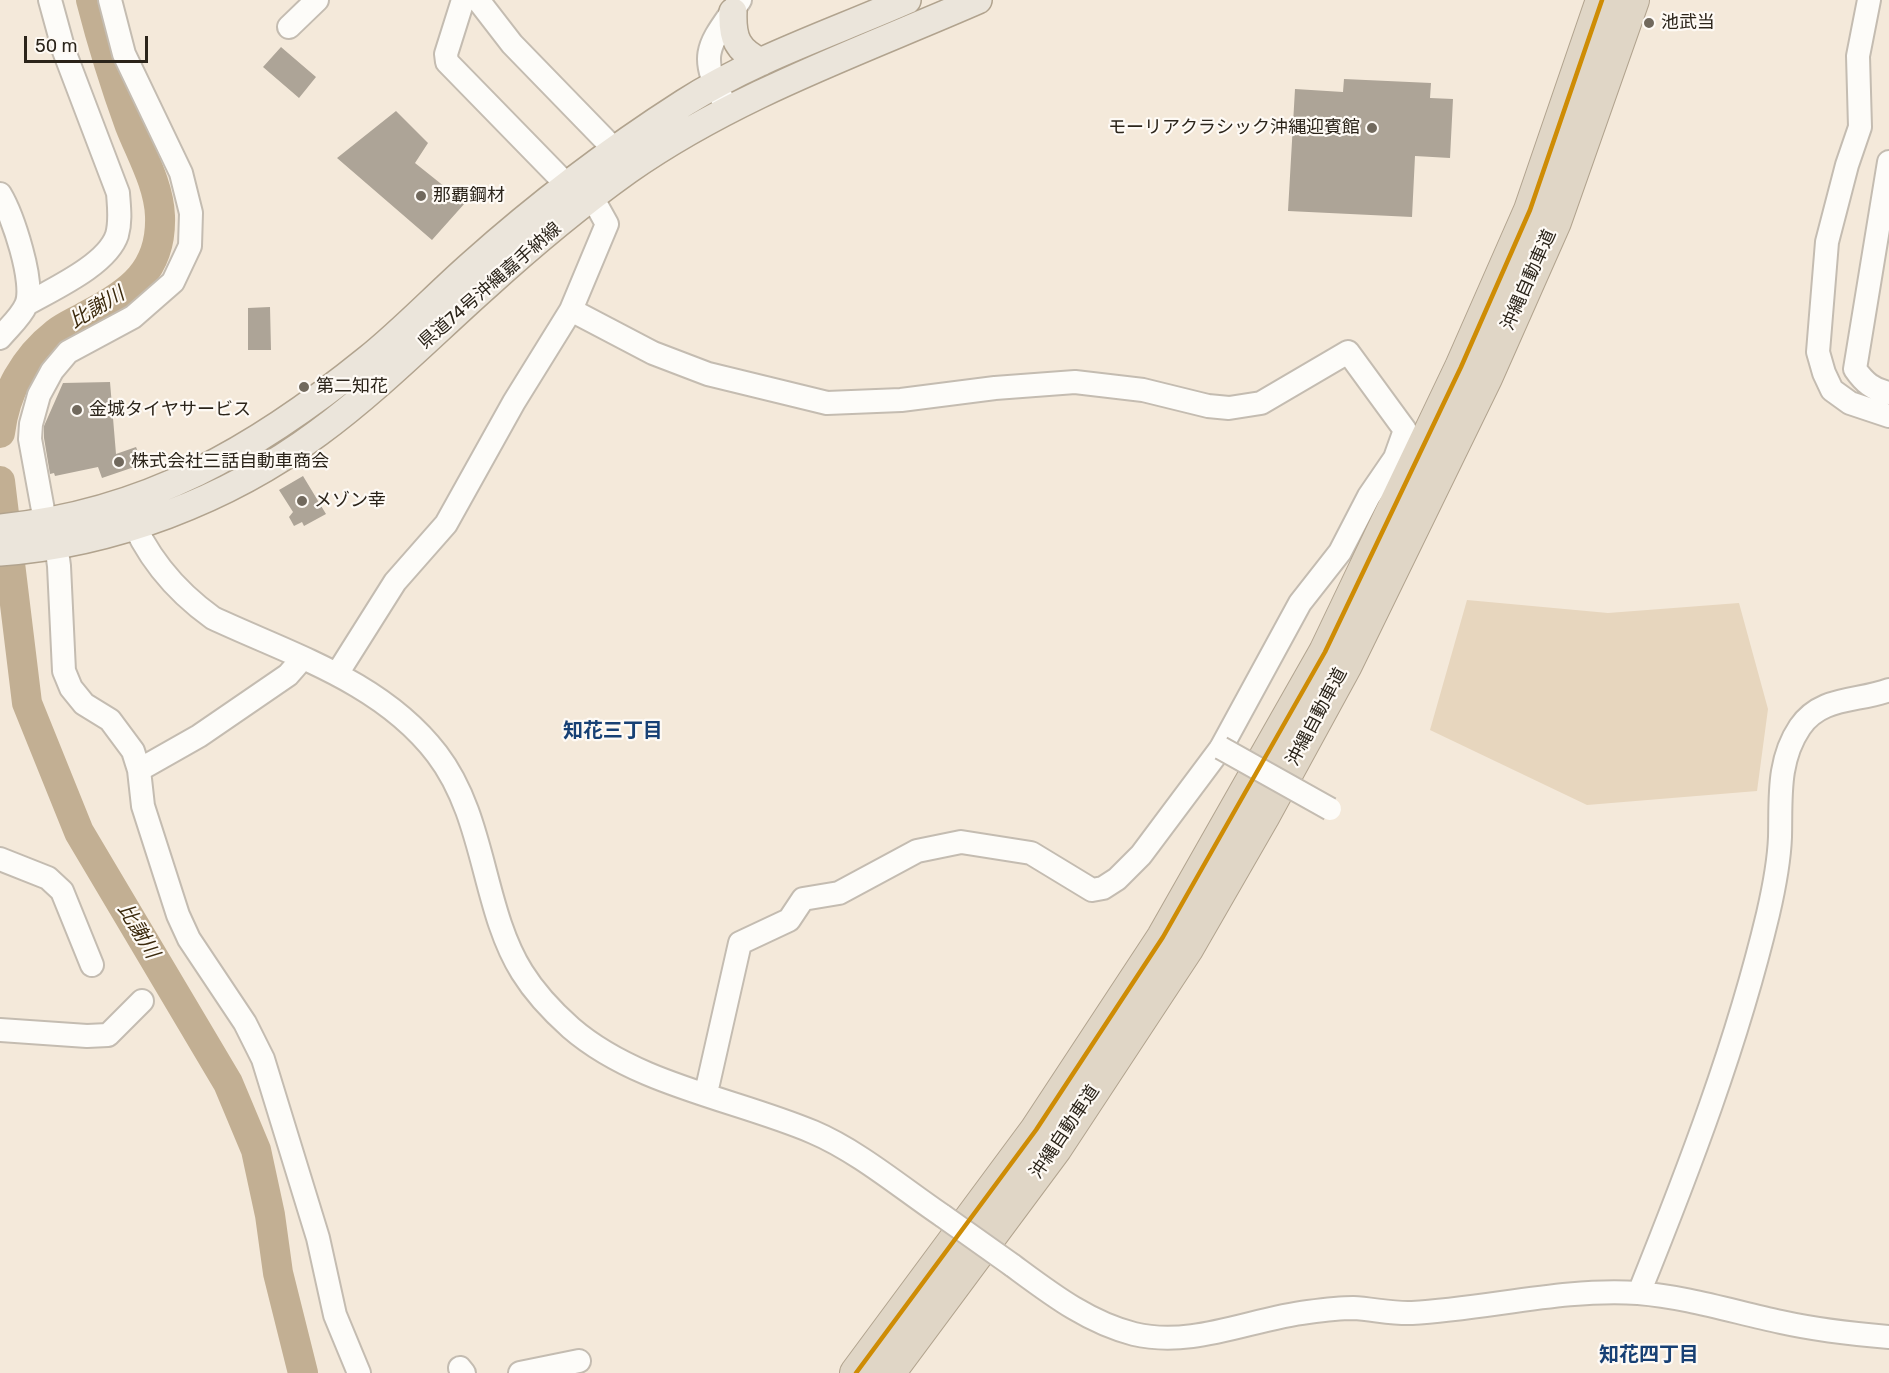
<!DOCTYPE html>
<meta charset="utf-8">
<style>
body{margin:0}
#map{position:relative;width:1889px;height:1373px;overflow:hidden;background:#f4e9da;font-family:Rubik,sans-serif}
canvas{display:block}
.scale{position:absolute;left:24px;top:36px;width:124px;height:27px;box-sizing:border-box;border:3px solid #2b241a;border-top:0;padding-left:8px;font-size:18px;line-height:21px;white-space:nowrap;color:#2b241a;-webkit-text-stroke:4px #fefaf5;paint-order:stroke}
</style>
<div id="map">
<canvas width="1889" height="1373"></canvas>
<div class="scale">50 m</div>
</div>
<script>
const ctx = document.querySelector('canvas').getContext('2d');
ctx.lineJoin = 'round';
function paint(path, color) { ctx.fillStyle = color; ctx.fill(path, 'evenodd'); }
function stroke(path, color, width, dash) { ctx.strokeStyle = color; ctx.lineWidth = width; ctx.lineCap = dash ? 'butt' : 'round'; ctx.setLineDash(dash || []); ctx.stroke(path); }
function label(font, color, halo, rows, align = 'center') {
  ctx.font = font + ' Rubik,"Noto Sans JP",sans-serif'; ctx.lineWidth = 4.5; ctx.setLineDash([]); ctx.textBaseline = 'middle'; ctx.strokeStyle = halo; ctx.fillStyle = color; for (const [text, x, y, turn = 0] of rows) {
    ctx.save(); ctx.translate(x, y); ctx.rotate((+turn || 0) * Math.PI / 180); ctx.textAlign = isNaN(turn) ? turn : align; if (halo) ctx.strokeText(text, 0, 0); ctx.fillText(text, 0, 0); ctx.restore();
  }
}
paint(new Path2D(`
 M1467,600L1608,613L1739,603L1768,709L1757,791L1587,805L1430,730Z`), '#e7d6be');
stroke(new Path2D(`
 M0,433C5,393 24,358 56,333C65,326 77,321 87,315C130,293 162,270 160,216C159,185 141,154 130,126C115,85 102,43 91,0
 M0,481L27,703L79,832L228,1083L256,1150L270,1215L278,1273L303,1373`), '#c2af93', 30);
paint(new Path2D(`
 M281,47L316,77L299,98L263,67Z
 M1344,79L1431,83L1430,98L1453,99L1450,158L1415,156L1412,217L1288,211L1295,89L1343,92Z
 M396,111L428,143L415,163L465,203L432,240L337,158Z
 M270,307L271,350H248V308Z
 M110,382L116,454L136,447L143,464L102,478L98,467L55,476L54,473L50,474L44,438V426L63,383Z
 M303,476L326,514L304,526L302,522L294,526L289,517L293,512L279,490Z`), '#ada497');
const minor = new Path2D(`
 M463,0L446,54L447,62L568,186
 M478,0L512,44L616,151
 M1869,0L1858,56L1860,127L1847,165L1827,242L1818,352L1824,373L1832,390L1850,403L1889,416
 M289,27L317,0
 M723,100C695,52 713,41 740,0
 M1889,162L1855,369C1864,382 1873,390 1889,393
 M0,194C12,214 36,284 26,305C21,317 8,328 0,338
 M27,304C53,289 107,265 117,235C121,221 119,207 118,193L64,51L50,0
 M571,310L653,353L708,374L827,403L901,400L995,388L1075,382L1143,390L1208,406L1229,408L1261,403L1348,352L1405,430L1395,458L1369,496L1340,552L1300,603L1221,748L1141,855L1117,879L1103,888L1092,890L1031,853L961,842L917,851L839,893L803,899L789,920L740,943L706,1093
 M128,510C145,555 174,590 213,618C292,655 382,682 437,754C486,818 482,908 522,972C535,993 553,1012 571,1028C637,1085 735,1099 813,1132C858,1151 903,1189 943,1216
 M45,521L30,439L31,424L39,395L52,371L68,352L133,317L173,282L190,246L191,213L181,173L124,54L110,0
 M56,544L59,566L64,671L71,688L84,704L110,720L133,751L139,770L143,806L178,915L189,939L245,1023L263,1059L318,1238L335,1315L359,1373
 M337,674L395,582L446,524L514,402L571,310L607,224L592,197
 M139,770L199,736L288,675L302,659
 M0,859L48,878L62,891L92,965
 M0,1030L87,1036L108,1035L142,1001
 M1012,1265C1050,1293 1087,1322 1134,1334C1193,1348 1250,1319 1308,1312C1323,1310 1339,1308 1353,1308C1373,1309 1393,1314 1412,1313C1488,1309 1562,1288 1638,1293C1687,1297 1734,1312 1781,1322C1817,1330 1853,1334 1889,1337
 M1639,1293C1689,1169 1737,1044 1768,914C1774,888 1779,864 1780,837C1781,799 1777,761 1800,727C1821,696 1857,702 1889,690
 M460,1368L464,1373
 M520,1373L579,1361`);
const major = new Path2D(`
 M733,12C732,38 737,50 761,62
 M0,528C146,514 257,449 368,359C404,330 436,296 471,265C537,206 609,151 684,103C753,59 832,33 907,0
 M0,552C112,544 228,500 318,433C378,389 431,335 486,286C531,245 579,205 628,170C735,95 859,52 978,0`);
const highway = new Path2D(`
 M856,1373L1036,1130L1163,937L1325,652L1461,367L1530,210L1602,0
 M889,1373L1056,1148L1187,949L1263,817L1346,665L1486,378L1555,222L1633,0`);
stroke(minor, '#c4bcb1', 26);
stroke(major, '#b1a38e', 30);
stroke(highway, '#b1a38e', 34);
stroke(minor, '#fdfcf9', 22);
stroke(major, '#ebe5db', 27);
stroke(highway, '#e0d6c6', 32);
const minorBridge = new Path2D(`
 M1221,748L1330,809
 M943,1216L1012,1265`);
stroke(minorBridge, '#c4bcb1', 26, []);
stroke(minorBridge, '#fdfcf9', 22);
stroke(new Path2D(`
 M856,1373L1036,1130L1163,937L1325,652L1461,367L1530,210L1602,0`), '#ce8c05', 4.5);
for (const [x, y, r, color] of [
 [1649,23,6,"#71695d"],
 [1372,128,6,"#71695d"],
 [421,196,6,"#71695d"],
 [304,387,6,"#71695d"],
 [77,410,6,"#71695d"],
 [119,462,6,"#71695d"],
 [302,501,6,"#71695d"]
]) { const dot = new Path2D(); dot.arc(x, y, r, 0, 2 * Math.PI); ctx.fillStyle = color; ctx.fill(dot); stroke(dot, '#fefaf5', 2); }
label('18px', '#2b241a', '#fefaf5', [
 ["池武当",1661,23],
 ["モーリアクラシック沖縄迎賓館",1360,128,"right"],
 ["那覇鋼材",433,196],
 ["第二知花",316,387],
 ["金城タイヤサービス",89,410],
 ["株式会社三話自動車商会",131,462],
 ["メゾン幸",314,501]
], 'left');
label('18px', '#2b241a', '#fefaf5', [
 ["沖縄自動車道",1529,280,-66],
 ["県道74号沖縄嘉手納線",490,286,-41],
 ["沖縄自動車道",1317,717,-62],
 ["沖縄自動車道",1065,1132,-56]
]);
label('italic 20px', '#3b290c', '#fefaf5', [
 ["比謝川",97,308,-31],
 ["比謝川",138,931,59]
]);
label('bold 20px', '#174074', '#fefaf5', [
 ["知花三丁目",613,731],
 ["知花四丁目",1649,1355]
]);
</script>
